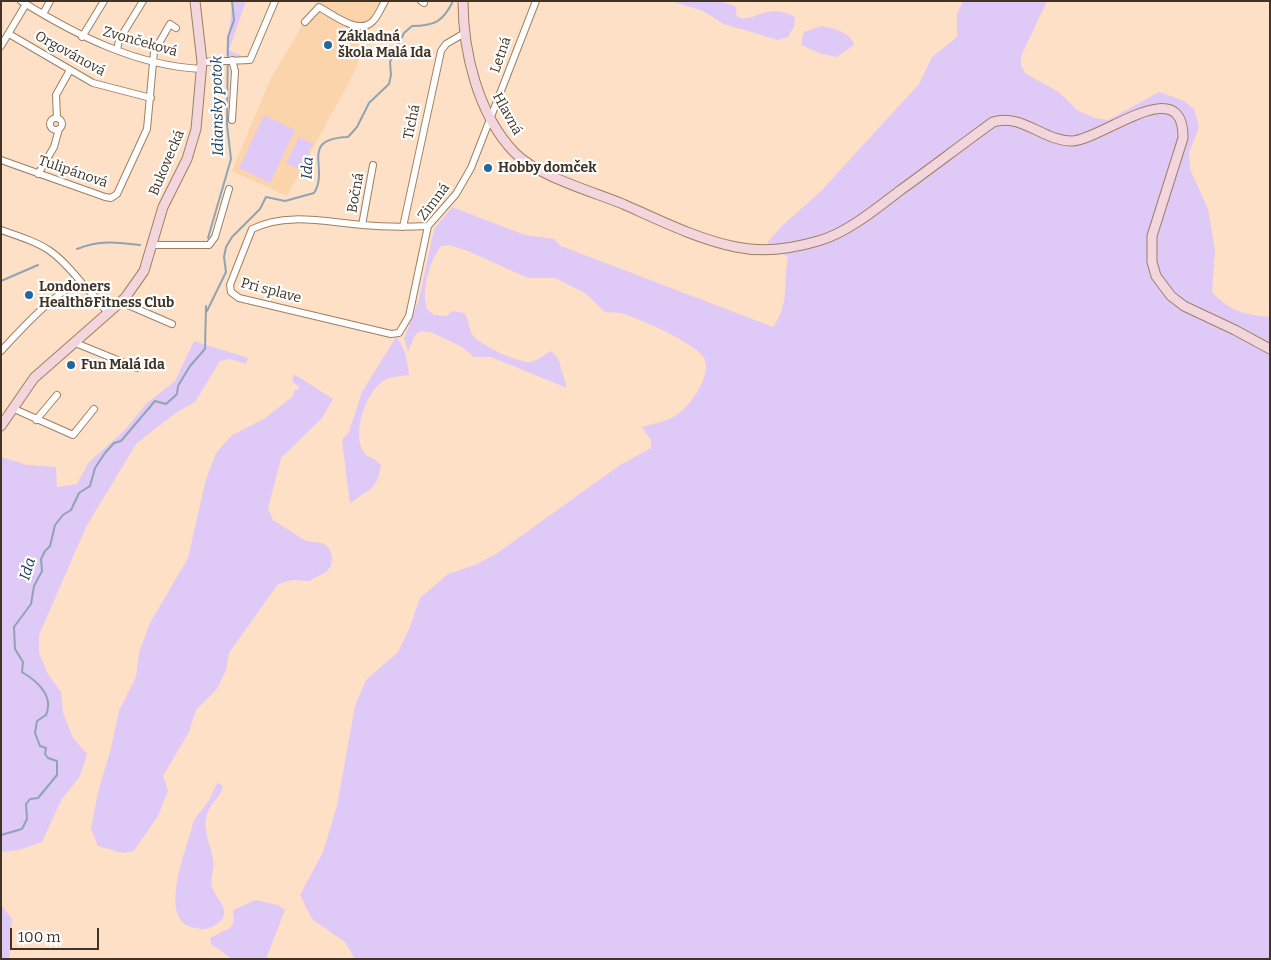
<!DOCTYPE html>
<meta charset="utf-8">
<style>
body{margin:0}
#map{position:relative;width:1271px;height:960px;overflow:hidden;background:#fde0c5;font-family:Bitter,serif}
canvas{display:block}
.frame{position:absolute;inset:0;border:2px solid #413426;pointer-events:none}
.scale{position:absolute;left:10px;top:928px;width:89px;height:22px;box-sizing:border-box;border:2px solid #413426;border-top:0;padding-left:6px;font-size:15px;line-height:18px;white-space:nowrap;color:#413426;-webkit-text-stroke:4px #fff;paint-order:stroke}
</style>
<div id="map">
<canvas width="1271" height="960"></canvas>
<div class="frame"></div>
<div class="scale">100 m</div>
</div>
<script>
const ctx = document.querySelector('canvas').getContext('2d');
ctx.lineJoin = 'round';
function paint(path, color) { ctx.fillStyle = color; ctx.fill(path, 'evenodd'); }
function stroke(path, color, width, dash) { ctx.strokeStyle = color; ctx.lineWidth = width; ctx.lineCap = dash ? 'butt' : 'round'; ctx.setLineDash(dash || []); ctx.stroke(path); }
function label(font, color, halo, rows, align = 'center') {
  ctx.font = font + ' Bitter,serif'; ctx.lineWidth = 4.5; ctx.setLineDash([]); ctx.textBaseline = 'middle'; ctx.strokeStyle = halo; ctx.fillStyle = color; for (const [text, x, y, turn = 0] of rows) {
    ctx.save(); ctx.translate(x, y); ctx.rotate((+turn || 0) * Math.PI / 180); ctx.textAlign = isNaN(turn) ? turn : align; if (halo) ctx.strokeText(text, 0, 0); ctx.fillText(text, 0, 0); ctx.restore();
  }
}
paint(new Path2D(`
 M317,1H385L371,23L356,69L287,196L232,171L271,78Z`), '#fcd4ab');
paint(new Path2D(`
 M231,1H246L229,50L244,57L226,56C226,37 233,20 231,1Z
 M671,1H719L735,6L737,17C754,24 766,1 795,17L794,27L788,37L778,40L724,24L703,11Z
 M963,1H1047L1021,56V66L1026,74L1059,92L1077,110L1095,118L1108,120L1159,92L1182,100L1194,109L1199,127L1189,153L1190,169L1208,209L1215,250L1212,292C1231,312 1243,314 1270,317V959H355L345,942L312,919L300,895L323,852L337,806L355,706L366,680L398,652L410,627L420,598L448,574L475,565L496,554L620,465L651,448V440L642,427C652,424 666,422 675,416C689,408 713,375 704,358C694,342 642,320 624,314C617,312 612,313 605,312L585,293L555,278H528L468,251L449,245L441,246C429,262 421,291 427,309L434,315L447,316L452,311L464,313C470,320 468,327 472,334C477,344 520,364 531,362C537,361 545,354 551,351L558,358L567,388L491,357H474L462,347L431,332L421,331L415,335L408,352L404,339L419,299L434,229L452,207L525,235L554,239L561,246L773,327C790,303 783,284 788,257L767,243L783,225L821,191L919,84L932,57L957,37V14Z
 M821,26C834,29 850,31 854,45L837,57L822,54L801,45L804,32Z
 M264,115L295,130L270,183L239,168Z
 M299,137L313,144L300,170L286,163Z
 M396,337C405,345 408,364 409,375C401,376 389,377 383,381C366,392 352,433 363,451C367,458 376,458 381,465C376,493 369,487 350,504L342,440L349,432L362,392Z
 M194,341L248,358L246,364L230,359L220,361L195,402L174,414L136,444L86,527L39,635V653L48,674L61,692L63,713L73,738L87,754L80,776L62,799L42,842L19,850L1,852V457L27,465L56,467L57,487L77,484L89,462L124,431L146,404L175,381Z
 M294,374L333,399L322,418L281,458L268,509L273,520L306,541L322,543L329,548L332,556L331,566L326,572L309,581L293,580L278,584L229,653L226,670L217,689L196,710L189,732L163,776L168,790L159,814L134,851L122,853L98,846L91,829L98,792L110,752L119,711L136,677L139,653L150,623L188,558L206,479L216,453L231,436L265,418L292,397L295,390H298L299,387L292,381Z
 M218,783L223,786C221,797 211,802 208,812C201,831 211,842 213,860C215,869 210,878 212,887C214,897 229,906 223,918C221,923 205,931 200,929C197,928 190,927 186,925C161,908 188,846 193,823C197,814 203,809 208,802C213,795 212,789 218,783Z
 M256,900L278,905L285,910L266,959H232L211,944L210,938L230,928L234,922L233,910Z
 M1,905L12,919L9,959H1Z`), '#dfc9f7');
stroke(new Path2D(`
 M208,238L231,159L227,125L228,37L234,20L232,1
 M77,249C99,240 117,242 140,245
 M1,281L38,265
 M207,311L226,272L224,257L226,247L232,237L260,209L266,197L285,201L314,193C330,168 298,139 348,137L357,127L369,103L389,84L391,75L390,62L404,33L412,26C434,26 443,22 453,1
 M1,835L22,829L27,819L26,804L30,799L38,798L57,775V761L48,758L45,754L46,748L40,746L35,733L37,721L46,715C54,696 37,681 22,672L23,662L15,649L14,627L31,604L34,586L42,571L41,559L45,551L50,546L55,525L63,515L71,510L79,493L90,486L95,468L105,453L114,443L121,441L155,401L166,404L177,394L178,386L190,366L205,349L206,306
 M1,926V928`), '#90a3b3', 2);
const street = new Path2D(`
 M21,1C76,35 136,66 202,69
 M421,1L424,3
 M43,14L50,1
 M305,22L319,7C332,14 359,36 373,21C378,16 381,8 385,1
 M9,34L93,83L151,98
 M82,37L104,1
 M1,46L26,4
 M117,50L119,40L143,1
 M232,60L235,71L232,120
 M202,62L250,60L275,1
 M50 124a6 6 0 1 1 12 0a6 6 0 1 1-12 0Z
 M57,118L56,95L70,70
 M1,160L105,197L111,198L117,194L147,129L154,52L170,24L176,28
 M38,174L54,147L59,129
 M362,225L373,165
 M428,226C406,227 384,227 362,225C325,222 287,212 252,229L230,285L231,292L239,298L391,334L399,333L409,316L428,226L456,194L471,168L536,1
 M403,227L441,51L446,44L463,34
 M1,230C48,246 54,249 86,288
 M152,245H209L215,237L229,189
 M121,302L172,324
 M73,342L137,368
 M1,351C13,338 63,282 80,286C91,288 101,305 108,313
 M12,408L73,435L94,409
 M36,420L57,395`);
const secondary = new Path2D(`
 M463,1C463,52 478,114 514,152C537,176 591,191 623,204C659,220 697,239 736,247C764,253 791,249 818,241C845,234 876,209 898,192C930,169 961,145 993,122C1022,113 1043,141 1072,141C1100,141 1184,70 1183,138L1152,236V262L1156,276L1171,296L1184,306L1235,330L1270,349
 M1,426L34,378L125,298L144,271L163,207L187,159L196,129L202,62L195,1`);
stroke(street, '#9f7f5f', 8);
stroke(secondary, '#9f7f5f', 11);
stroke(street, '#fff', 6);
stroke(secondary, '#f3d6dd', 9);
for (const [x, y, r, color] of [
 [328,45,5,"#24679c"],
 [488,168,5,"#24679c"],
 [29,295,5,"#24679c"],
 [71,365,5,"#24679c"]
]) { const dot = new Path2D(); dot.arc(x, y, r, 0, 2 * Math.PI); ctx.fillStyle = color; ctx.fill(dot); stroke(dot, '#fff', 2); }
label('bold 14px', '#413426', '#fff', [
 ["Základná",338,37],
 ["škola Malá Ida",338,53],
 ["Hobby domček",498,168],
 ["Londoners",39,287],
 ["Health&Fitness Club",39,303],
 ["Fun Malá Ida",81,365]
], 'left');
label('14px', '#413426', '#fff', [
 ["Zvončeková",140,42,16],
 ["Orgovánová",70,54,29],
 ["Letná",501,55,-71],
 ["Hlavná",507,114,61],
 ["Tichá",412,122,-78],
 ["Bukovecká",167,163,-67],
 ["Tulipánová",73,172,19],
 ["Bočná",356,193,-80],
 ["Zimná",434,202,-53],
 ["Pri splave",271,291,15]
]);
label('italic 15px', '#153855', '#fff', [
 ["Idiansky potok",218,106,-91],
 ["Ida",308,168,-87],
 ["Ida",28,569,-73]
]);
</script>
